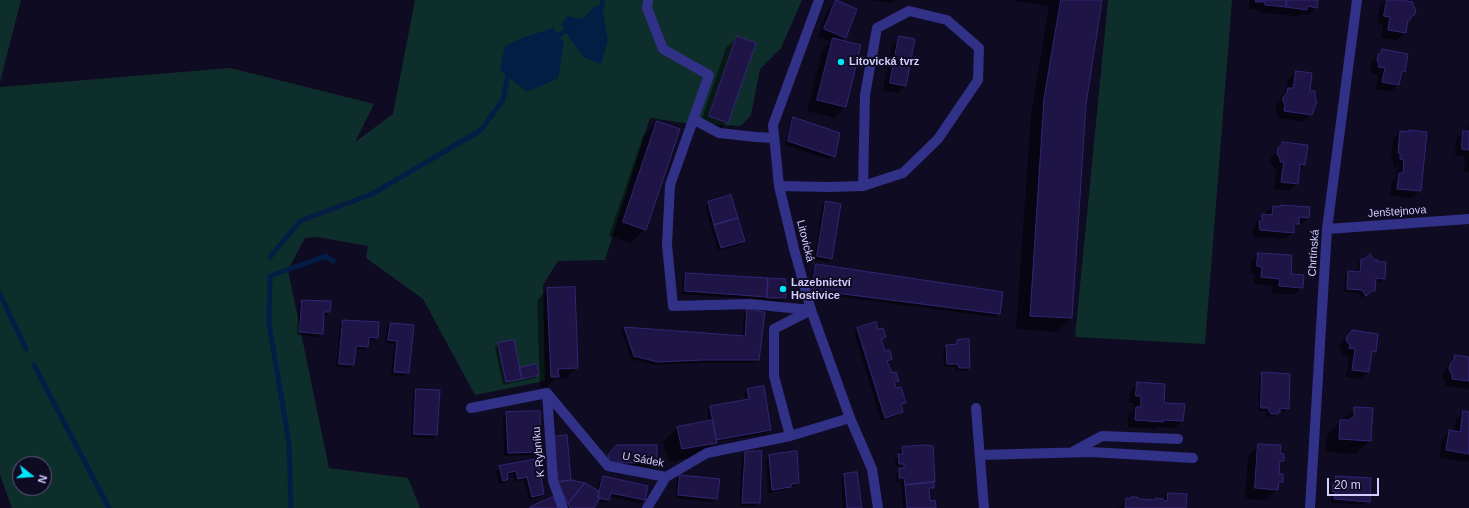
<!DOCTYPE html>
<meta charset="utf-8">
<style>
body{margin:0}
#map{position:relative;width:1469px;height:508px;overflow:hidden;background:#0f0b23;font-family:Arial,sans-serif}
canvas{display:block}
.north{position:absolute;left:12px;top:456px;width:40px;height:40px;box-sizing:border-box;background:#0f0b23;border:1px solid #5d597b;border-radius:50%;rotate:107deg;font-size:11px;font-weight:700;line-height:16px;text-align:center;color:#d2ceff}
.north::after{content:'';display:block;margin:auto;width:14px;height:18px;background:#00e6f9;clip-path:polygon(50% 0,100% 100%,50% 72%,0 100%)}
.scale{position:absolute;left:1327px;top:478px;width:52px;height:18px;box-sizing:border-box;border:2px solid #d2ceff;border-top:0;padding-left:5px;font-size:12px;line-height:14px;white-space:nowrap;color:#d2ceff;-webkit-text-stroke:3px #0f0b23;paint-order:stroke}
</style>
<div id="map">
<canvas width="1469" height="508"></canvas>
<div class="north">N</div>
<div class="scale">20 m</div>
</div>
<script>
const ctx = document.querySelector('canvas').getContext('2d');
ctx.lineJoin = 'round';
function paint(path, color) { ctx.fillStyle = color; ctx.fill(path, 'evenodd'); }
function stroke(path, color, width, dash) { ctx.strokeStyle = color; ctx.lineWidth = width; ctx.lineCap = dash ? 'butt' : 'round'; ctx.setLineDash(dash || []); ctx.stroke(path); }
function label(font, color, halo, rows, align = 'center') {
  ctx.font = font + ' Arial,sans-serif'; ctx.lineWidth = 4; ctx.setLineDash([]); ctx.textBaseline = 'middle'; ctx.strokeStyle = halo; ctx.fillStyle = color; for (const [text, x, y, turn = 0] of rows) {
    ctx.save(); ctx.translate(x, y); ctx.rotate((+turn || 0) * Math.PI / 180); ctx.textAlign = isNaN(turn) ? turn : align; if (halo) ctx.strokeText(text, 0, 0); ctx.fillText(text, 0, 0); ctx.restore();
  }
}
paint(new Path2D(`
 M0,0H21L0,82Z
 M415,0H802L781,48L760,69L751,115L741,126L684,123L650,118L605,260L558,261L543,285L545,381L475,395L423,299L366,258L368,246L317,237L305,238L288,270L329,468L408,478L420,508H12L0,475V87L230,68L374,104L355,142L393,114ZM20,464H44V488H20Z
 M1108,0H1232L1205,344L1075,337Z`), '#0e2e2c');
paint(new Path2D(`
 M595,6H602L608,40L601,64L583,57L561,25L567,16L582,19Z
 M553,28L564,43L558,78L527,92L500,70L505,46L522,38Z`), '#041d44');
paint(new Path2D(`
 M871,0H895L892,3Z
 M1010,0H1101L1085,105L1071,318L1057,332L1016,329L1031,114L1049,6Z
 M1250,0H1316V7L1308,15L1301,14L1298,17L1258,12L1259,10L1249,9Z
 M1386,0H1394L1410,17L1406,23L1405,33L1397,40L1381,38L1383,24L1377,23L1380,6Z
 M836,2L845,37L841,41L845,107L834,118L807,111L822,50L831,42L818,37L828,9Z
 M737,37L727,122L716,133L699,127L726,48Z
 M899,37L914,40L905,86L898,93L883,91L892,45Z
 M1382,50L1404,71L1400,75L1398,85L1391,92L1376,89L1378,75L1372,74L1370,68L1371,63L1375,57Z
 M1296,72L1309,92L1311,114L1303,122L1278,118V113L1276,109V105L1280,101L1281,96L1287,90L1288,79Z
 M793,118L834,156L830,160L785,145L790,122Z
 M657,122L645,229L631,243L609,236L643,136Z
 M1469,124V172H1464L1465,157L1455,156L1456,139L1464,132H1468Z
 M1410,131L1420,191L1412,198L1390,196L1392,181L1396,177L1397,167H1393V160H1391L1393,139L1400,132L1408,133Z
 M1283,143L1305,164L1299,170L1297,184L1290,191L1274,189L1277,169H1273V166L1270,162L1271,157Z
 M730,196L744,241L740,245L718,251L705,206L708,203Z
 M826,202L831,258L828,262L814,260L822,206Z
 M1281,206L1308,218L1300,225H1297L1293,229V232L1285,239L1253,237L1252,229L1255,226V222L1273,207H1279Z
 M1259,254L1290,275L1302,287L1294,295L1272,293L1273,286L1254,284L1255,274L1251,273V261Z
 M1362,260H1365L1384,278L1380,282L1375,281L1374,291L1370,294H1367L1362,298L1358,293L1344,292L1345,276L1349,272L1357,273L1358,263Z
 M816,265L999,313L996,317L809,293L813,269Z
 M686,274L785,280V298L771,312H764L758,360L754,363H699L654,365L631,359L621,332L624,328L742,337L744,313L747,310L753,311L754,299L682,294L683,278Z
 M548,289L577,367L566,378L555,379L547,387L540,388L537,300Z
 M302,301L329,312L326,316H323L322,333L319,337L297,335L299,304Z
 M344,321L377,337L373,341L368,340L367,346L364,350L355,349L353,365L350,368L336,367L340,324Z
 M391,324L413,326L408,373L404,376L391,375L394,344L385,343L387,327Z
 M857,329L877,330L884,337L880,341L884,353L891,359L887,363L891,374L898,381L894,385L895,389L905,402L901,406L902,411L899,415L881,421L854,332Z
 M1352,331L1375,351L1371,355L1368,372L1361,379L1346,377L1349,356L1342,355L1343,353L1339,348L1340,344Z
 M958,341L969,367L966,371H956L955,367H944L943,349L947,346L954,345Z
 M498,344L519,369L538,374L535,378L503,385L495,348Z
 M1469,352V389L1445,386V383L1442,377L1443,372L1447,367L1448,364L1455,356L1467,358Z
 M1263,374L1288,408L1284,412L1279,411L1273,417H1268L1266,415V411H1258L1259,377Z
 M1138,383L1163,404L1182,420L1175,428L1157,427L1154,429L1128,427V415L1134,410V403H1129L1130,391Z
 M417,390L439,391L436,435L433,439L411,437L413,393Z
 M748,390L770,430L766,434L715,442L702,456L669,462L663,442L677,428L709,422L707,411L711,407L745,400L744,394Z
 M1355,408L1370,440L1356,454L1325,452L1327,435Z
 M1463,412L1469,413V460L1467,462L1439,458L1442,439L1449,431L1454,432L1456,419Z
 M506,413L540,452L537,455L504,456L503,417Z
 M1259,445L1283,461L1279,465L1278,475L1282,482L1277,486V489L1266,500L1245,499L1248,456Z
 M903,448L933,483V488L929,491V502L935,508H903L901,481H896V473L900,469V467H895V459L899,455V452Z
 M613,450L656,463L652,467L605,465V459Z
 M745,453L759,502L756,506H739L742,456Z
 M770,456L798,483L795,486L790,487L786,490L768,493L766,460Z
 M537,460L543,493L540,497L529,500L524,480L515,482L513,474L506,476L507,479L504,483L499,484L496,471L500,467Z
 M856,473L861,508H843L841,479L844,475Z
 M680,476L716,499L712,502L675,498L677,479Z
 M603,477L644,499L640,503L609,497L608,500L605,503L596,501L592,508H565L555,485L571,481L588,485L597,490L599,481ZM595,496L607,499V501L595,498Z
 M1336,477L1369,501L1365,505L1331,503L1332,495H1329L1330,488L1332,485L1333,480Z
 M1168,494L1185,508H1119L1126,499L1155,501L1163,500Z`), '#0007');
stroke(new Path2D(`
 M596,10L602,6L603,0
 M553,39L570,28
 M270,257L300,221L372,194L481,130L503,100L509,70
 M270,276L269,324L289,443L291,508
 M270,276L326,256L333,261
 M0,294L26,349
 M34,365L109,508`), '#041d44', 5);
const building = new Path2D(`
 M836,0L857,9L846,38L824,29Z
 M1061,0H1102L1086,105L1072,318L1030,316L1044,99Z
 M1256,0H1287L1286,7L1265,5V2H1256Z
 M1287,0H1318L1317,8L1307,6V10L1286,7Z
 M1387,0H1400L1413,2V5L1416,9L1415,14L1411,17L1410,20H1408L1406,33L1388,30L1390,17L1384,16Z
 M737,36L756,43L728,123L709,116Z
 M899,36L915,39L906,86L890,83Z
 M833,38L861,45L846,107L817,100Z
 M1382,49L1408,54L1405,72L1402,71L1399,85L1382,82L1385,68L1378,67L1379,64L1377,60L1378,55L1381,52Z
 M1296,71L1312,73L1310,91H1315V97L1317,101L1312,115L1284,111L1285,105L1283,101V97L1287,93L1288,88H1293Z
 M793,117L840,133L835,157L788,141Z
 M657,121L680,129L646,230L623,222Z
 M1409,130L1427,132L1421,191L1397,189L1399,173H1403L1404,160L1400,159V153H1398L1400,131L1409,132Z
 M1463,131H1469V150L1462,149Z
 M1282,142L1308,145L1305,165L1300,164L1298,184L1281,182L1284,162H1280V158L1277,154L1278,148L1282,145Z
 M731,195L738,218L714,225L708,202Z
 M826,201L841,204L832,259L817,256Z
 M1280,205L1310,207L1309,218L1299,217V224H1300H1294V233L1260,230L1259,221H1262V214L1272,215L1273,206L1280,207Z
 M738,218L745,241L721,248L714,225Z
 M1258,253L1292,255L1291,274L1304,275L1303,288L1279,286L1280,279L1261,277L1262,267L1257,266Z
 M1370,254L1374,260H1378V262H1386L1385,279L1376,278L1375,291H1372L1366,296L1362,290L1347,289L1348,271L1360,272L1361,259H1364Z
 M816,264L1003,292L1000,314L812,290Z
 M686,273L768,278L767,297L685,291Z
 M768,278L786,279V298H767Z
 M575,287L578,368L558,369L559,377H551L547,288Z
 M302,300L331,301L330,312H324L323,334L300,332Z
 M747,309L765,312L759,360H703L658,362L634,356L624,327L745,336Z
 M343,320L379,322L378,338L369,337L368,347L356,346L354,365L339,364Z
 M876,322L878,329L883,328L886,337L881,339L885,351L890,350L892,359L887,361L892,373L896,372L899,381L894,382L896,388L901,387L906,403L901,404L903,412L885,418L857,328Z
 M391,323L414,325L409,373L394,372L397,341L388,340Z
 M1352,330L1378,334L1376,352L1372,351L1369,372L1352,370L1355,349L1349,348L1350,345L1346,341L1347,336L1351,332Z
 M969,339L970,368H959L958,364H947L946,345L957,344V340Z
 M514,340L522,379L506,382L498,343Z
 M1455,355L1469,357V381L1452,379V375L1449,369L1450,364L1454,359Z
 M537,364L539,375L522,379L519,368Z
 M1262,372L1290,374L1289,409L1280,408V412L1277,414H1271L1269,411V408H1261Z
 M1137,382L1165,384L1164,403L1185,404L1183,421L1163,420V422L1135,420L1136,407H1141V396H1136Z
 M764,386L771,430L716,440L710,406L749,399L747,389Z
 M416,389L440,390L437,435L414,434Z
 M1354,407L1373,408L1371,441L1339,439L1340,420H1349L1354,416Z
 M540,411L541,452L508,453L506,412Z
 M1463,411L1469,412V454L1446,450L1449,430L1460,432Z
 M713,420L717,443L682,449L677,427Z
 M567,435L571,480L558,482L553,437Z
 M1258,444L1281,445L1280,453L1284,454V461H1280L1279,474H1283V482H1279L1278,490L1255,488Z
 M617,445H657V464L609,462L608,455Z
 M927,445L933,446L935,482L905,485L904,478H899V468H904V464H899L898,454H903L902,447Z
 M762,451L760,503H742L745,452Z
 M797,451L799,483L791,484V487L772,490L769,455Z
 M538,459L544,494L532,497L527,477L518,479L516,471L507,473L508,479L503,481L499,466Z
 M857,472L862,508H847L844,474Z
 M680,475L720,479L717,499L678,495Z
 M603,476L648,486L645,500L611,493L609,500L598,498Z
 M1336,476L1371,478L1370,502L1334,499L1335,492L1332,491L1333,483H1335Z
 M571,480L585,483L568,504L558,482Z
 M934,482V488H929L930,501L935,500L936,508H907L905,485Z
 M585,483L599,491L598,498H600L594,508H570L568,504Z
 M1168,493L1187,494L1186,508H1125L1126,498L1129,499L1131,497H1137L1139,499L1154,500L1156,498L1163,499L1165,501H1167Z
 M553,497L558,508H529L534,505Z`);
paint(building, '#1e1546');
stroke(building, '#332575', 1);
stroke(new Path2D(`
 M648,0L647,8L663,49L709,75L670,185L667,245
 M693,119L719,133L756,137L774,138
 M779,186L829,187L863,186L903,173L938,139L978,80L979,48L947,20L909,11L877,28L865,95L863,186`), '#323188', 10);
stroke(new Path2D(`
 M1327,229L1469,219
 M667,245L673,306L750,304L811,310
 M811,310L774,329V376L790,436L850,418
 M547,393L553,481L563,508
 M471,408L547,393L608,466L666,477L707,453L790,436
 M976,408L984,508
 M1074,451L1102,436L1178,439
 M980,455L1091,452L1193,458
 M647,508L666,477
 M1310,508L1327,229L1357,0`), '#323188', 10);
stroke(new Path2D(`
 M819,0L773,125L779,186L794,249L811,310L850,418L872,469L878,508`), '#323188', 10);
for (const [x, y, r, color] of [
 [841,62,4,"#00e6f9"],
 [783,289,4,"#00e6f9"]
]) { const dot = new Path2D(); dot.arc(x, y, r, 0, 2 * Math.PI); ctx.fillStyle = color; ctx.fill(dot); stroke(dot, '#0f0b23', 1.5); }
label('bold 11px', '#d2ceff', '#0f0b23', [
 ["Litovická tvrz",849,62],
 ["Lazebnictví",791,283],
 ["Hostivice",791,296]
], 'left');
label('11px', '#d2ceff', '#0f0b23', [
 ["Jenštejnova",1397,212,-4],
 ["Litovická",805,241,76],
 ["Chrtínská",1314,253,-86],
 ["K Rybníku",539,452,-95],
 ["U Sádek",643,460,10]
]);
</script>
